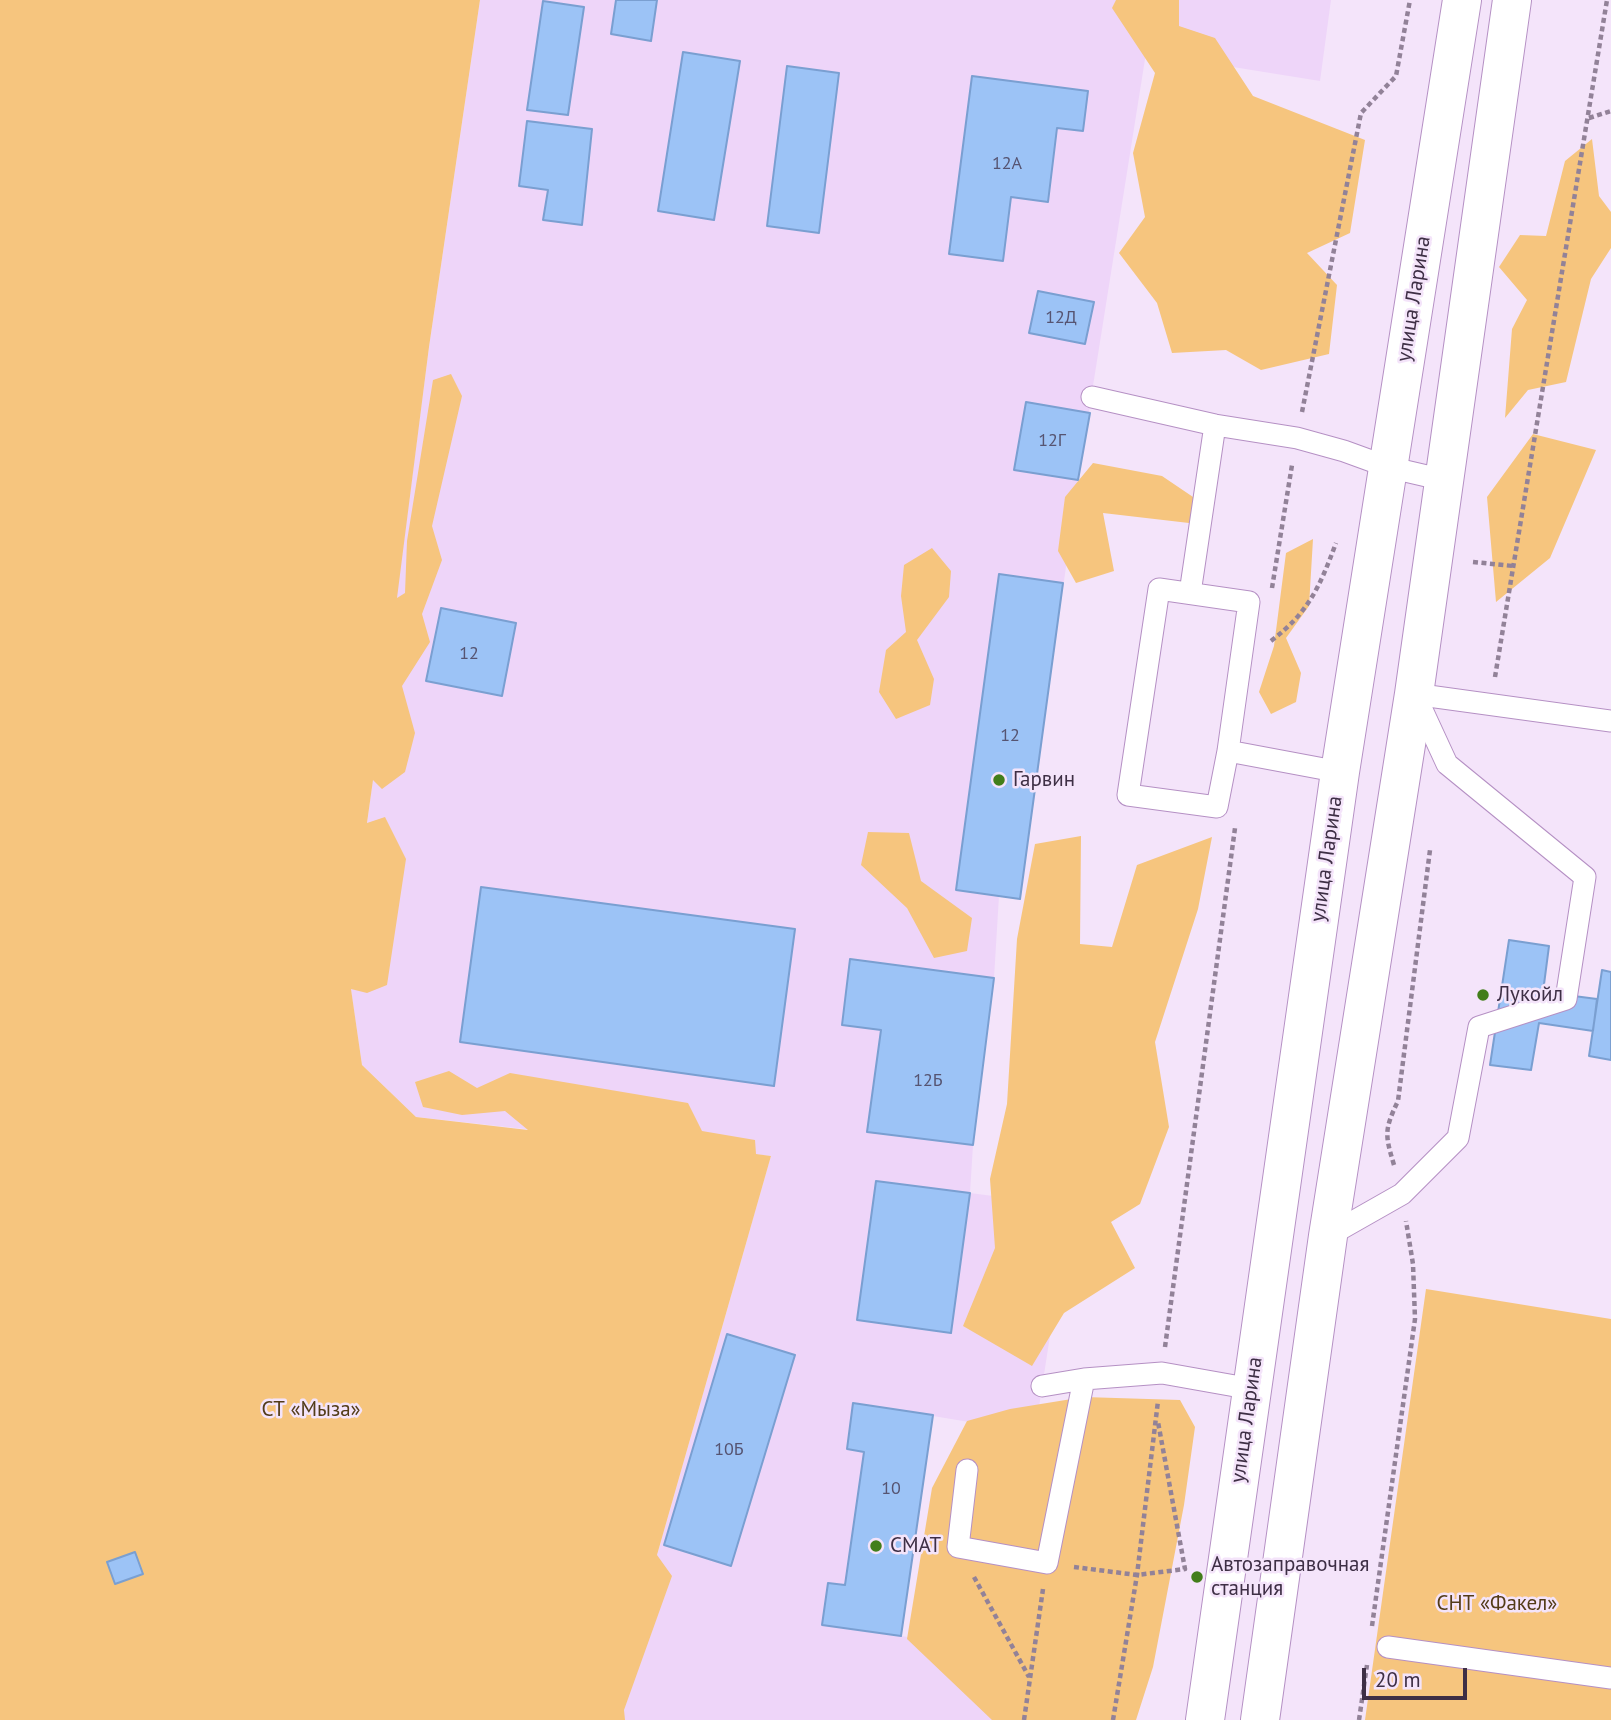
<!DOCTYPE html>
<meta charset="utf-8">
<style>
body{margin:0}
#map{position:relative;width:1611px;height:1720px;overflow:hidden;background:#f4e4fa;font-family:"PT Sans",sans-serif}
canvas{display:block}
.scale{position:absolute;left:1362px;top:1668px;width:105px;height:32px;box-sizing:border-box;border:4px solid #3e2f45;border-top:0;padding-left:9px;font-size:21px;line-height:24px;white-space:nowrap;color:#3e2f45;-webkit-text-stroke:5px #f4e4fa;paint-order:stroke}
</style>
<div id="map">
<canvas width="1611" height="1720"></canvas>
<div class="scale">20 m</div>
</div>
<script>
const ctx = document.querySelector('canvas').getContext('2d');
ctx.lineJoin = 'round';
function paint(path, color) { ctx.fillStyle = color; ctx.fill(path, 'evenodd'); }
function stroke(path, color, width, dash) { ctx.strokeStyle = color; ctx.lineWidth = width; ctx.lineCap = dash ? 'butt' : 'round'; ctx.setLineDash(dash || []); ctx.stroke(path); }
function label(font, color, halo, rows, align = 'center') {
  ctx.font = font + ' "PT Sans",sans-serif'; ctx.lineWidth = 5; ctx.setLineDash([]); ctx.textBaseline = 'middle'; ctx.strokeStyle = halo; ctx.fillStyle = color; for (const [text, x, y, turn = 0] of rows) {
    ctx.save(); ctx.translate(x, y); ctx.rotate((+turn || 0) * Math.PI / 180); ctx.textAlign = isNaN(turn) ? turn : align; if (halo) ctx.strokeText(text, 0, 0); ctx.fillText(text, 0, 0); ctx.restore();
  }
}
paint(new Path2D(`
 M480,0H1331L1320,81L1146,53L1078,480L1020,899L999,896L994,978L973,1145L970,1193L1070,1206L1035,1433L933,1416L901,1636L953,1644L1001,1720H610L771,1156L416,1117L362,1065L348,970L429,347Z`), '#eed5f9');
paint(new Path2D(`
 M0,0H480L429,347L397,598L405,593L407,541L433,380L451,374L462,396L432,526L442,560L422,614L430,642L402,686L415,733L405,772L382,789L373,780L367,823L385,817L406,859L387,985L367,993L351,989L362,1065L416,1117L528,1130L505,1111L462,1115L423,1107L415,1082L449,1071L477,1088L510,1073L688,1103L702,1131L755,1140L756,1154L771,1156L657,1555L672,1576L624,1710L625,1720H0Z
 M1116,0H1179V26L1215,38L1253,96L1365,140L1350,233L1307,253L1337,285L1329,354L1261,370L1226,350L1172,353L1157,303L1119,253L1145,217L1133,153L1155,73L1112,8Z
 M1592,139L1599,196L1611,212V248L1591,279L1566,382L1528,390L1505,418L1512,329L1527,300L1499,267L1520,235L1546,236L1565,161Z
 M1533,434L1596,450L1550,558L1496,602L1487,497Z
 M1093,463L1162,476L1196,499L1189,523L1103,513L1114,571L1076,583L1058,551L1065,497Z
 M1313,539L1309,606L1286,638L1301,673L1296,702L1271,714L1259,692L1274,646L1286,553Z
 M932,548L951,571L949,597L917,640L934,679L930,705L896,719L879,692L886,650L906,632L901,596L904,565Z
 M868,832L909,833L921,881L972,918L967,951L934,958L907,908L861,865Z
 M1081,836L1080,944L1112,947L1137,865L1212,837L1198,909L1155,1042L1169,1127L1140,1204L1111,1222L1135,1268L1064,1313L1032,1366L963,1326L995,1248L990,1179L1007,1104L1017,939L1035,844Z
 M1426,1289L1611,1319V1720H1365Z
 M1084,1397L1180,1400L1195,1427L1184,1505L1153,1667L1136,1720H992L907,1639L932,1488L967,1421L1010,1409Z`), '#f6c57e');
const building = new Path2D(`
 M616,0H657L651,41L611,34Z
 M543,1L584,7L568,115L527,110Z
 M683,52L740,61L714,220L658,211Z
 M787,66L839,73L819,233L767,226Z
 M972,76L1088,91L1083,131L1057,128L1048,202L1011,197L1003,261L949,254Z
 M527,121L592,129L582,225L543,220L548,190L519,186Z
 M1038,291L1094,302L1085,344L1029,333Z
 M1026,402L1090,413L1078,480L1014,470Z
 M999,574L1063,583L1020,899L956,890Z
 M441,608L516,623L502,696L426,681Z
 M481,887L795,929L774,1086L460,1042Z
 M1509,940L1549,946L1543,992L1597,999L1593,1031L1539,1023L1531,1070L1490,1065Z
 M850,959L994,978L973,1145L867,1132L881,1030L842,1025Z
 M1602,970L1611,972V1060L1589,1056Z
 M876,1181L970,1193L951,1333L857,1320Z
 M727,1334L795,1355L731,1566L664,1545Z
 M853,1403L933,1415L901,1636L822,1625L828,1583L845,1585L864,1452L847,1449Z
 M135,1552L143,1574L115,1584L107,1562Z`);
paint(building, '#9cc3f6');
stroke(building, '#7a9fd1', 2);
const lane = new Path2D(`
 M1092,397L1215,425L1297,438L1344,451L1388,467L1444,480
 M1159,589L1249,602L1228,751L1217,807L1128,795Z
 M1190,593L1215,425
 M1414,694L1611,721
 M1228,751L1340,772
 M1328,1236L1402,1194L1458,1138L1479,1027L1566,999L1585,877L1447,764L1417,699
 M1042,1386L1084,1379L1162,1373L1252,1389
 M967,1470L958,1547L1047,1563L1084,1379
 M1388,1647L1611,1678`);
const primary = new Path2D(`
 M1205,1720L1340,772L1462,0
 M1260,1720L1328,1236L1414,694L1512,0`);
stroke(lane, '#b590c4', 23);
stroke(primary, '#b590c4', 40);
stroke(new Path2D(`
 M1589,118L1611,111
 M1302,412L1361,113L1396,76L1410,0
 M1473,562L1513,566
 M1272,588L1292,465
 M1271,641C1309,612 1320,586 1336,543
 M1495,677L1607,0
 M1394,1165C1385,1135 1384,1130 1398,1101L1430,850
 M1165,1347L1235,828
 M1074,1567L1137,1575L1185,1569L1158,1422
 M974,1577L1029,1677
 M1372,1626L1415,1319L1413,1264L1406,1221
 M1024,1720L1043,1589
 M1113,1720L1137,1575L1158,1401
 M1359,1720L1367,1665`), '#928298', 4.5, [5, 3.5]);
stroke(lane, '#fff', 21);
stroke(primary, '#fff', 38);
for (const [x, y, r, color] of [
 [999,780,7,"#427e1a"],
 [1483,995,7,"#427e1a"],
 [876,1546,7,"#427e1a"],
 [1197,1577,7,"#427e1a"]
]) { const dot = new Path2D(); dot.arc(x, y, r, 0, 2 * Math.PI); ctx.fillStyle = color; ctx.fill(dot); stroke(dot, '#f4e4fa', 2.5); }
label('18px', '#565471', null, [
 ["12А",1007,164],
 ["12Д",1061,318],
 ["12Г",1052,441],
 ["12",469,654],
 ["12",1010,736],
 ["12Б",928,1081],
 ["10Б",729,1450],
 ["10",891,1489]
]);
label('21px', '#3e2f45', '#f4e4fa', [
 ["улица Ларина",1414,299,-81],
 ["улица Ларина",1327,859,-82],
 ["улица Ларина",1247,1420,-82]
]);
label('21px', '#3e2f45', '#f4e4fa', [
 ["Гарвин",1013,780],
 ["Лукойл",1497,995],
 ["СМАТ",890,1546],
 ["Автозаправочная",1211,1565],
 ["станция",1211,1589]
], 'left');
label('21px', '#533c18', '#f4e4fa', [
 ["СТ «Мыза»",311,1410],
 ["СНТ «Факел»",1497,1604]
]);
</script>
